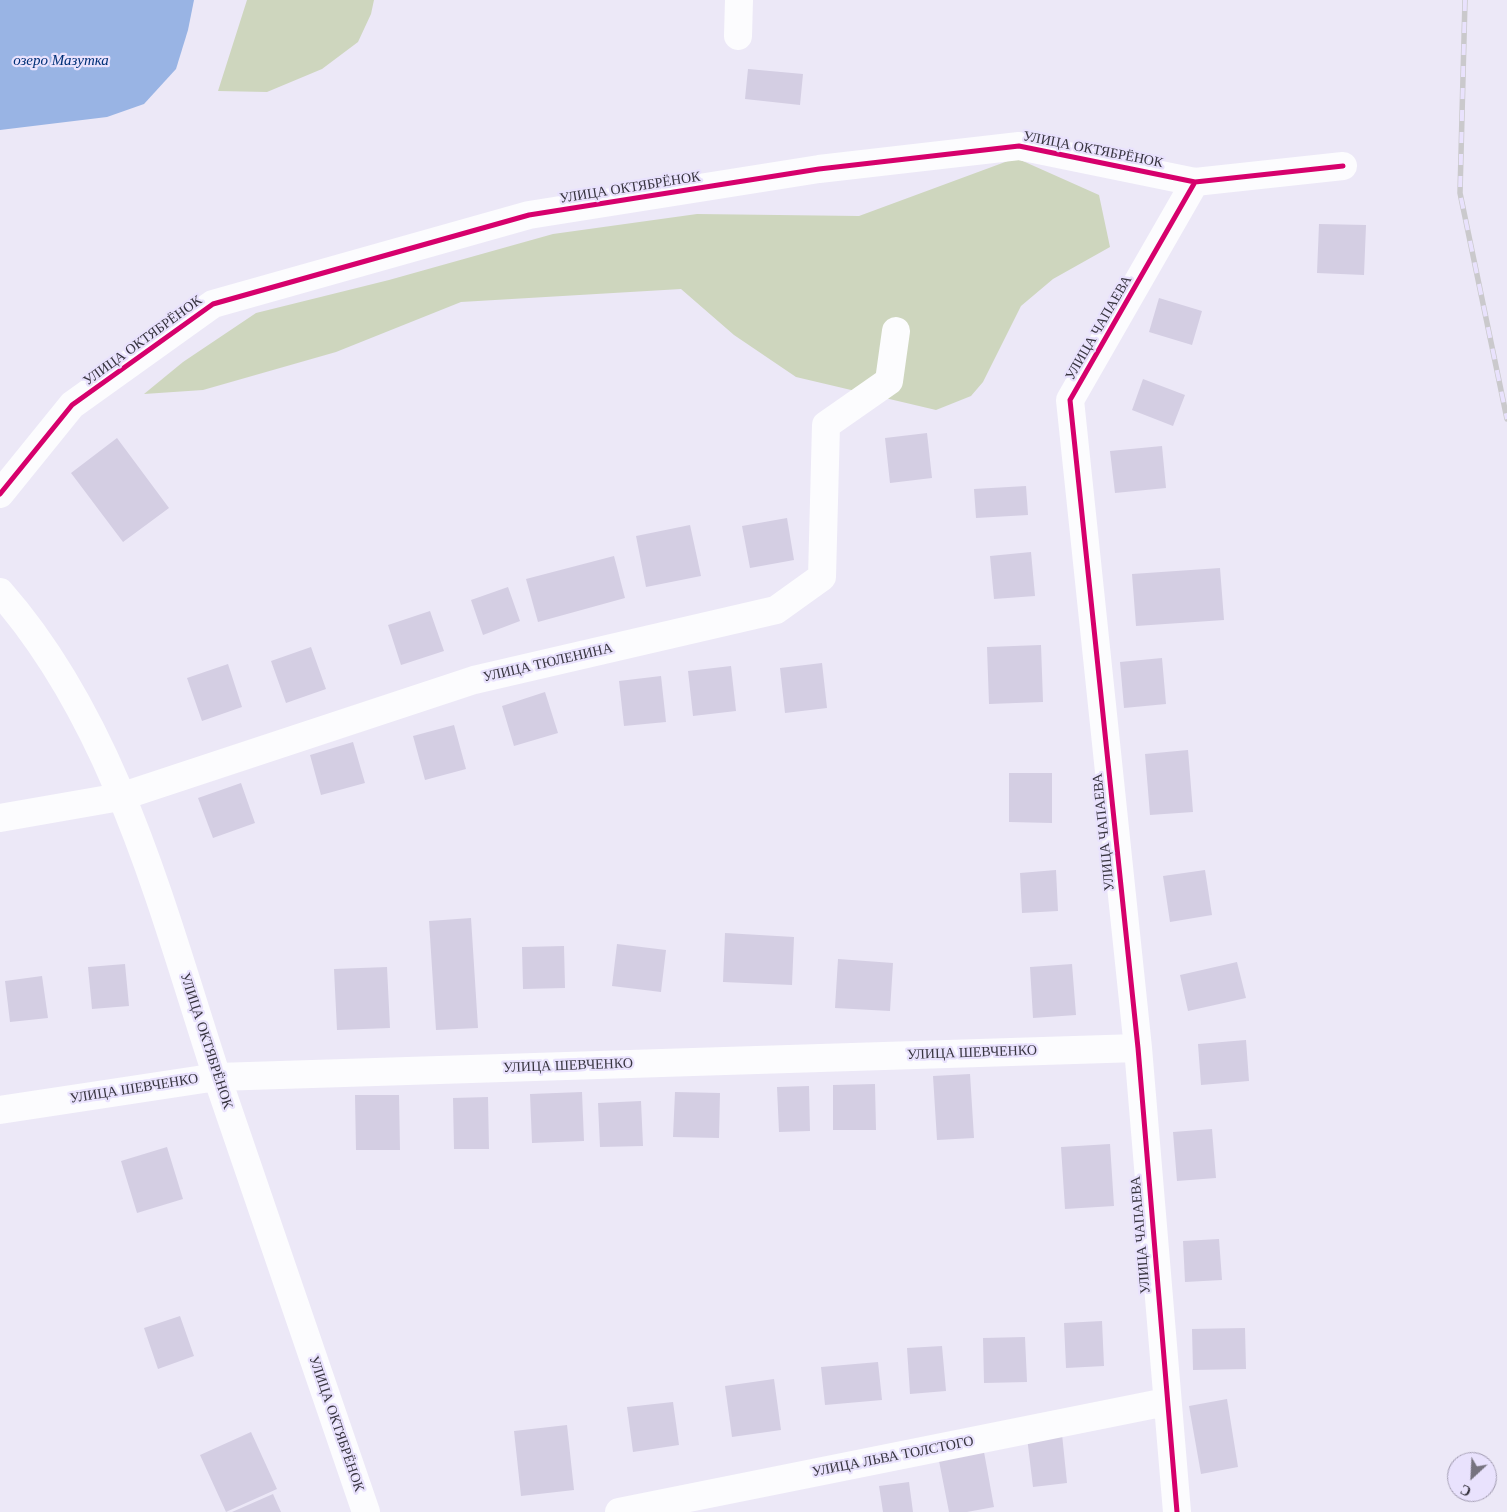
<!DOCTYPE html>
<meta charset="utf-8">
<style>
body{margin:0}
#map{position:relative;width:1507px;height:1512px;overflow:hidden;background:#ece8f7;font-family:Georgia,serif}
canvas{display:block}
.north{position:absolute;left:1447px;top:1452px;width:50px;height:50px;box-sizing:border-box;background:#e9e2fd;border:1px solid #a29cb1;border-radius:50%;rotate:205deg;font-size:14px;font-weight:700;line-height:20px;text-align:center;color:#37343f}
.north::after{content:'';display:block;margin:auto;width:18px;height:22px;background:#76737f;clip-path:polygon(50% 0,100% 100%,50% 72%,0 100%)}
</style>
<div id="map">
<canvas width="1507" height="1512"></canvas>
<div class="north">С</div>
</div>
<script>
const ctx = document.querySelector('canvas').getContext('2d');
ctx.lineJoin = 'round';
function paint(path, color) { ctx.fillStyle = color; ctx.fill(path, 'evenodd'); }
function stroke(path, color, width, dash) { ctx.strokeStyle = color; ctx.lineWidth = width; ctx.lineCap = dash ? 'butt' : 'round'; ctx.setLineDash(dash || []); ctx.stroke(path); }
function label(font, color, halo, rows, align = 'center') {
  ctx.font = font + ' Georgia,serif'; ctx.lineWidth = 4.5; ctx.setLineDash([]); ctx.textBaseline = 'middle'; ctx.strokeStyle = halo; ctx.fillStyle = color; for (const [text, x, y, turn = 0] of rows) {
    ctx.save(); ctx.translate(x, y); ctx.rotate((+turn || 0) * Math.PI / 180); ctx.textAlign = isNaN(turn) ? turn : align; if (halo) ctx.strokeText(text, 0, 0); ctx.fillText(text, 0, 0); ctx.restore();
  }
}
paint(new Path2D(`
 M247,0H374L371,14L358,42L322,69L267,92L218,91Z
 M1016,158L1099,195L1110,247L1053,279L1021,306L983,382L971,396L936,410L796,377L734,335L681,289L461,302L336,352L203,390L144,394L183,362L256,313L389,280L553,234L697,214L859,216Z`), '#ced6be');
paint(new Path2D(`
 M0,0H194L188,30L176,69L144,104L107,117L0,130Z`), '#99b4e4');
paint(new Path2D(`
 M748,69L803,74L800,105L745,99Z
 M1319,224L1366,225L1364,275L1317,273Z
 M1159,298L1202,311L1192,345L1149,332Z
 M1143,379L1185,395L1173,426L1132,410Z
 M927,433L932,478L890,483L885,438Z
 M117,438L169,508L123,542L71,473Z
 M1162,446L1166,488L1115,493L1110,451Z
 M1026,486L1028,515L976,518L974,489Z
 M787,518L794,560L750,568L742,526Z
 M690,525L701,576L646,587L636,536Z
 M1031,552L1035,596L994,599L990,556Z
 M614,556L625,598L538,622L526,579Z
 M1220,568L1224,620L1136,626L1132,574Z
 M508,587L520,621L483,635L471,600Z
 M430,611L444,651L401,665L388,625Z
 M1041,645L1043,702L989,704L987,647Z
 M311,647L326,689L286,703L271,661Z
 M1162,658L1166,704L1124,708L1120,662Z
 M822,663L827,708L785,713L780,668Z
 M228,664L242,707L202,721L187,678Z
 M731,666L736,711L693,716L688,671Z
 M661,676L666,722L624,726L619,681Z
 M545,692L558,733L514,746L502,706Z
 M454,725L466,769L425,780L413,736Z
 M353,742L365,783L321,795L310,755Z
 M1188,750L1193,812L1150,815L1145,754Z
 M1009,773H1052V823L1009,822Z
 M241,783L255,823L213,838L198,798Z
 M1056,870L1058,911L1022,913L1020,873Z
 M1205,870L1212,915L1170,922L1163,876Z
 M471,918L478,1028L436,1030L429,921Z
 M725,933L794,937L792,985L723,982Z
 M617,944L666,950L661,992L612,986Z
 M564,946L565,988L523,989L522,947Z
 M838,959L893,963L890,1011L835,1008Z
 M1237,962L1246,998L1188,1011L1180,975Z
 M125,964L129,1006L92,1009L88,967Z
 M1072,964L1076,1015L1033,1018L1030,967Z
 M387,967L390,1028L337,1030L334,969Z
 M42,976L48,1018L10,1022L5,981Z
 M1246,1040L1249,1081L1201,1085L1198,1044Z
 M970,1074L974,1138L937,1140L933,1076Z
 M875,1084L876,1130H833V1085Z
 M809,1086L810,1131L779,1132L777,1087Z
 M582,1092L584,1141L532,1143L530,1094Z
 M675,1092L720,1093L719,1138L673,1137Z
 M355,1095H399L400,1150H356Z
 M488,1097L489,1149H454L453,1098Z
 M641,1101L643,1146L600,1147L598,1103Z
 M1212,1129L1216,1178L1177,1181L1173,1132Z
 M1110,1144L1114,1206L1065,1209L1061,1147Z
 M167,1147L183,1199L137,1213L121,1161Z
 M1219,1239L1222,1280L1185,1282L1183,1241Z
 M180,1316L194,1356L158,1369L144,1328Z
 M1102,1321L1104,1366L1066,1368L1064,1323Z
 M1245,1328L1246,1369L1193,1370L1192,1329Z
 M1025,1337L1027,1382L984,1383L983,1338Z
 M942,1346L946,1391L910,1394L907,1348Z
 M878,1362L882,1400L825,1405L821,1367Z
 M774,1379L781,1430L732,1437L725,1386Z
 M1227,1399L1238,1467L1201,1474L1189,1406Z
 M673,1402L679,1445L633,1452L627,1407Z
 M567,1425L574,1490L521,1496L514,1431Z
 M251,1432L277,1489L226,1512L200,1455Z
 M1062,1434L1067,1483L1033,1487L1027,1437Z
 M984,1452L994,1507L967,1512H949L939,1461Z
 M909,1482L913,1512H883L879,1486Z
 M273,1494L281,1512H232Z`), '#d4cee3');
stroke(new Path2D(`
 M738,36L739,0
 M0,494L72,405L213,304L529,215L819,169L1019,146L1195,182L1343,166
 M0,592C117,725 163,912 217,1077C266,1222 317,1367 366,1512
 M0,818L120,797L474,680L776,610L822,577L826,425L889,381L896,331
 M0,1110L217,1077L1138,1048
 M619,1512L1166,1402
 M1177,1512L1138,1048L1070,400L1195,182`), '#fcfcfe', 28);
const rail = new Path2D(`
 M1465,0L1460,193L1507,419`);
stroke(rail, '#cac9cc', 5.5);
stroke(rail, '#e9e2fd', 4, [11]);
stroke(new Path2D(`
 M0,494L72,405L213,304L529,215L819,169L1019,146L1195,182L1343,166
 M1177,1512L1138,1048L1070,400L1195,182`), '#d6006c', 5);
label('14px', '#37343f', '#e9e2fd', [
 ["УЛИЦА ОКТЯБРЁНОК",1093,150,11],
 ["УЛИЦА ОКТЯБРЁНОК",630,188,-9],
 ["УЛИЦА ЧАПАЕВА",1099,328,-60],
 ["УЛИЦА ОКТЯБРЁНОК",143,341,-36],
 ["УЛИЦА ТЮЛЕНИНА",548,663,-13],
 ["УЛИЦА ЧАПАЕВА",1104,832,-96],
 ["УЛИЦА ОКТЯБРЁНОК",206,1041,72],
 ["УЛИЦА ШЕВЧЕНКО",972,1053,-2],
 ["УЛИЦА ШЕВЧЕНКО",568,1066,-2],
 ["УЛИЦА ШЕВЧЕНКО",134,1089,-9],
 ["УЛИЦА ЧАПАЕВА",1141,1235,-95],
 ["УЛИЦА ОКТЯБРЁНОК",336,1424,71],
 ["УЛИЦА ЛЬВА ТОЛСТОГО",893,1457,-11]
]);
label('italic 15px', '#003077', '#e9e2fd', [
 ["озеро Мазутка",61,61]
]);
</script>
